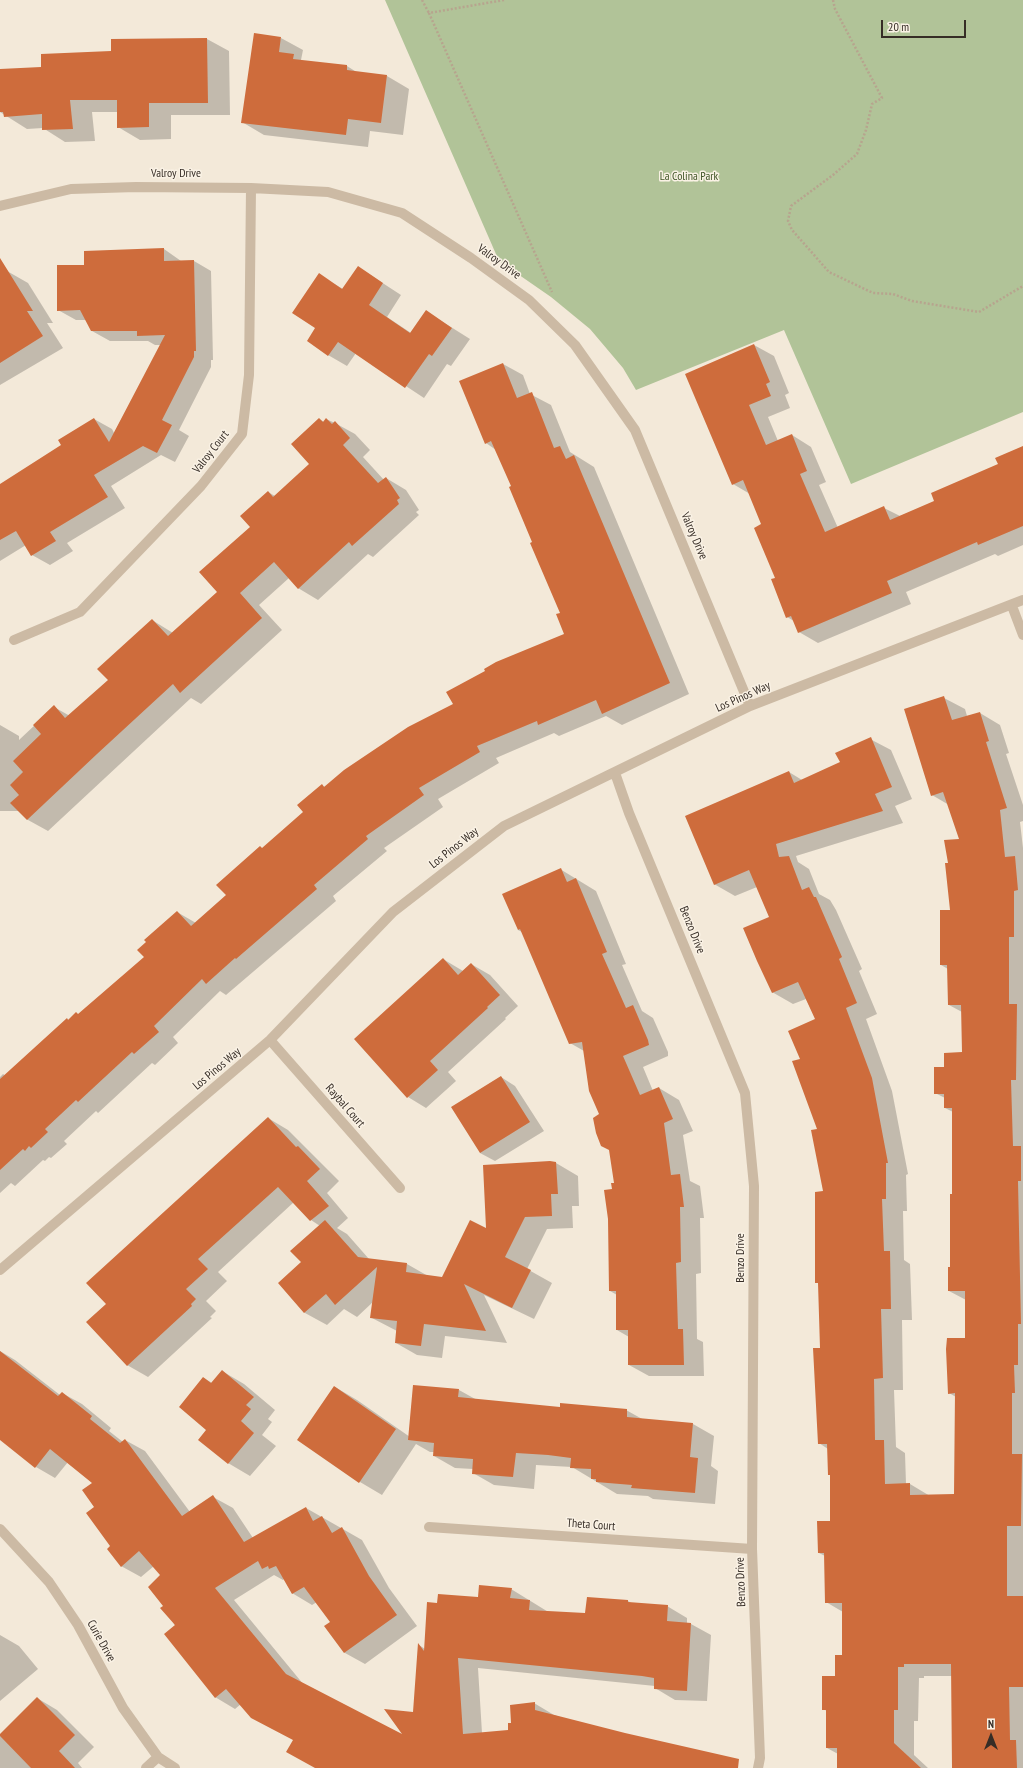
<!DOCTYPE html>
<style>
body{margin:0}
#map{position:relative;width:1023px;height:1768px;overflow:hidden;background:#f3e9d9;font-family:"PT Sans Narrow",sans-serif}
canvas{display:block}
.north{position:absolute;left:971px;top:1716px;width:40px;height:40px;-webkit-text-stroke:3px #faf2e5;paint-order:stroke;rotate:0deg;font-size:11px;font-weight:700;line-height:16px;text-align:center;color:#362d26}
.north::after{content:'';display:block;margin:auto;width:14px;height:18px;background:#362d26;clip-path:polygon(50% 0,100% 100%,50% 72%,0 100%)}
.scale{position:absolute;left:881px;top:20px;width:85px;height:18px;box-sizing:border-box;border:2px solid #362d26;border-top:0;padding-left:5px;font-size:12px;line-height:14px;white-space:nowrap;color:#362d26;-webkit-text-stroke:3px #faf2e5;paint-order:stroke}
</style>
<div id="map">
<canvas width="1023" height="1768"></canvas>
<div class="north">N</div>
<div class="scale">20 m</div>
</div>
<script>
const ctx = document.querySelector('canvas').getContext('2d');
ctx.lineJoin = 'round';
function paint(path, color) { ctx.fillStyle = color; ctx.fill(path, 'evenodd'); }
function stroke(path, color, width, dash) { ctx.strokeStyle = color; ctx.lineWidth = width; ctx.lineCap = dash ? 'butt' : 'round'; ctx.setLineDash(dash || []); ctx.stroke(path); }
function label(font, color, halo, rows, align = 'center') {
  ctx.font = font + ' "PT Sans Narrow",sans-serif'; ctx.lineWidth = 3; ctx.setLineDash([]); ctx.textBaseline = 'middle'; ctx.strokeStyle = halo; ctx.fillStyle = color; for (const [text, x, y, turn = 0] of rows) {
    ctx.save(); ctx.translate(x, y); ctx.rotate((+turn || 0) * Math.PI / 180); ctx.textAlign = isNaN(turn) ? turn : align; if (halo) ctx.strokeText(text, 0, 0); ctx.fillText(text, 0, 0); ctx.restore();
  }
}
paint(new Path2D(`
 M385,0H1023V412L851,484L784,330L636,390L623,368L590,329L551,297L499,261Z`), '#b1c398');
paint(new Path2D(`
 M281,38L303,50L301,60L305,62L347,66L358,73L387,76L409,89L403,135L370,131L368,147L264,135L242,122Z
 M207,39L229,51L230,115H171V139L140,140L118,127V112H92L95,141L65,142L43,128L27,129L0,112V87L42,68L112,52V40Z
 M164,249L181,261H194L211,271L213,360H211V367L179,430L189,436L175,462L161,455L111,486L125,508L67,543L73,551L50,565L32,555L26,545L0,561V488L63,446L94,419L112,429L114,433L161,345H155L148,341H110L92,331L86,320H76L58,310L85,266Z
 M358,267L401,295L387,317L411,333L427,312L470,339L451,366L447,364L424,398L356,353L347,366L328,355L317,328L319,275L343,289Z
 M7,271L28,283L53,323H47L63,348L0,385V276Z
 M754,345L774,356L789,393L785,395L790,408L768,417L778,441L792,435L811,447L826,482L819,485L838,528L884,508L900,516L935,502L999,464L1023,447V545L998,556L995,554L906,592L911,604L818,643L799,632L794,621L787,617L763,524L750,494L733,484Z
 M503,364L523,375L530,394L551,405L570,452L594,467L689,694L622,725L606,716L559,736L554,733L496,758L499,763L438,799L443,807L384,848L387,851L333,896L336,901L226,995L220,991L173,1037L178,1043L155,1065L152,1063L98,1113L96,1111L64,1141L67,1144L51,1158L49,1157L45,1161L43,1160L15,1186L11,1183L0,1193V1077L3,1074L6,1076L67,1019L69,1020L78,1015L145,957L177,912L196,923L227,895L263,849L304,812L322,785L325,787L565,634L561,613L512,487L496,450L486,443Z
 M319,419L324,422L326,419L335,423L355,434L370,450L363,457L384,480L386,478L406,490L419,510L416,512L419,515L373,557L368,554L318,600L298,588L289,578L259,605L282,630L201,704L191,698L48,831L28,820L19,811H0V725L19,736V740L54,707L70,716L109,680L152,620L173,633L218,592L268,492L275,496L311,464Z
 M944,698L965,709L967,716L980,713L1000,725L1009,753L1006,754L1023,805V821L1020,822L1023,848V1768H953L952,1676H924V1678H919L918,1721H914V1755L928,1768H838V1754L827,1748V1711L823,1709L836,1678L843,1656V1612L826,1602L825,1556L819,1553L831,1522V1475L828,1449L819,1443L824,1192L818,1130L801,1059L816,1019L806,999L793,1004L772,992L770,918L757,887L735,896L714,884L789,772L802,780L841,763L870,739L891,750L912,799L895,806L903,823L796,856L798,862L809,869L819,894L830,900L836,910L862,969L859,971L877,1014L866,1019L892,1091L908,1174L906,1175L907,1211H903L904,1260L910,1264L912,1320H902L903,1390H894L896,1447L905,1453L906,1484H910L930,1496L955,1495L956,1397L949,1393L966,1339V1300L949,1291L953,1195V1112L945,1108V1098L935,1093L945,1068L963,1053L962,1012L949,1005L948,969L941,965L951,911L949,864L960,839L949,805L932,795Z
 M560,869L596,891L626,964L622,965L642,1011L653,1018L668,1052V1056L643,1067L653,1091L659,1088L679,1100L693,1131L683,1135L690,1181L700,1186L704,1218H700L701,1273L696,1274L697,1339L703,1342L704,1376H649L629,1365V1337L617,1330V1295L610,1291L613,1190L615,1184L611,1150L584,1051L570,1043L522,932L518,930Z
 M443,959L463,971L471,964L490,975L518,1006L505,1018L506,1019L448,1072L456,1081L426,1108L408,1097Z
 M501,1077L515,1086L544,1131L495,1161L480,1153Z
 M268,1118L288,1130L339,1181L327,1193L348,1218L337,1228L347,1234L369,1259L407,1264L428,1276L443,1278L487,1230L556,1163L578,1176L579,1206H572L573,1228L547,1229L527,1269L552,1283L534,1319L484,1295L507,1343L445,1336L442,1358L417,1355L396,1343L397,1331L372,1318L373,1302L357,1317L344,1309L327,1325L305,1313L279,1283L302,1262L320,1226L311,1220L294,1202L218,1272L227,1281L206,1301L216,1311L210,1317L212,1318L148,1377L127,1365L108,1304Z
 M0,1351L15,1360L60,1395L62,1393L82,1404L111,1428L109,1431L123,1442L125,1440L145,1451L190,1512L213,1497L233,1508L253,1538L306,1508L362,1540L389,1588L417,1626L365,1664L345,1653L326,1626L332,1622L317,1602L312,1605L292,1593L284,1579L283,1580L274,1575L234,1600L304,1685L405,1736L414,1713L419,1645L425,1649L438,1604L479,1598L511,1589L550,1613L586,1614L628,1601L633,1604L667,1606L687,1618V1623L691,1624L711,1635L707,1701L675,1700L655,1688V1686L478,1668L482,1733L510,1731L512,1724L534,1703L554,1715L717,1768H316L294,1740L241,1704L235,1709L215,1697L164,1606L162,1575L154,1566L141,1577L121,1566L96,1507L94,1483L68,1462L55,1478L36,1467L0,1438Z
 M222,1371L244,1384L275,1410L268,1419L272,1422L262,1435L276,1446L250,1476L228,1463L208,1430L204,1378L212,1383Z
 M335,1387L357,1400L410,1437L459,1390L477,1400L561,1408L626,1410L644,1420L693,1424L714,1436L711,1466L718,1471L715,1504L653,1499L648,1496L617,1494L572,1467L536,1465L534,1489L494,1485L473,1473V1469L455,1468L434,1456V1452H430L416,1444L382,1495L360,1482L298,1440Z
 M0,1635L19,1646L38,1669L0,1701Z
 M37,1698L57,1710L94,1747L78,1763L82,1768H0V1735Z`), '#0003');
paint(new Path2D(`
 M254,33L281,37L279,52L294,54L293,59L347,65V70L387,75L381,123L348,119L346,135L241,123Z
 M207,38L208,103H149V127L117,128V100H70L73,129L42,130V114L4,117L3,112H0V69L41,67V54L111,51V39Z
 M164,248V261L194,260L196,351H194V357L162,420L172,425L157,453L143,446L94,475L108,497L50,532L56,541L31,556L16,531L0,540V484L61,445L58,440L94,418L109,442L165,335L137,336V331H91L80,310L57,311V265H84V251Z
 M0,258L33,311H27L43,336L0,363Z
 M358,266L383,283L369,305L410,333L426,310L452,328L432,356L429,354L405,388L338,342L328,356L307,341L315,328L292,313L319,273L342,289Z
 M754,344L770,382L766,384L771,396L749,405L766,445L792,434L807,471L800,474L825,532L884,506L890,520L934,501L931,493L998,464L995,458L1023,446V526L978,545L977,542L887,581L892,593L798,633L791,616L786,618L771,579L775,578L754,528L761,524L743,480L732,485L685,374Z
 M503,363L517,398L532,392L554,448L560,446L566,459L574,455L670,683L602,714L596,700L538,725L537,721L477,746L480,752L419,788L424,795L366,836L368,839L314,885L317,889L236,959L235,958L206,984L202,979L154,1026L159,1032L134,1054L132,1052L78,1102L76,1100L45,1129L48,1132L31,1148L29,1146L25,1151L23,1149L0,1170V1079L67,1018L68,1020L76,1012L78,1014L144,957L137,950L146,942L144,940L177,911L191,926L226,895L216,885L260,846L262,848L303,812L297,805L322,784L324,787L344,770L408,727L453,704L446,692L485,671L484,669L496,662L564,634L556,614L560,613L530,543L532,542L509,487L511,486L491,441L485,444L459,381Z
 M319,418L323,422L326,418L332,424L335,421L350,438L343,445L378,483L386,477L400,498L397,500L399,504L352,546L349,542L298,589L274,562L240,593L262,618L180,693L173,684L97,754L27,820L10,803L19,795L10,785L23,772L13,761L41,734L33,725L54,705L65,718L108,680L97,669L152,619L168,636L217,592L199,572L250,527L240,516L268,491L273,497L309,464L291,444Z
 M944,696L952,720L980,712L989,741L986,742L1007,808L1000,810L1005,857L1015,856L1018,890L1014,891V937H1009V1004H1017L1016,1080H1011L1013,1146H1021V1181H1018L1021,1324H1018V1365H1014L1015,1393H1012V1454H1022L1021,1526H1007V1596H1023V1687H1009L1010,1740H1016L1017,1768H952L951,1664H904V1667H898V1710H894V1743L921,1768H837V1748H826V1710H822V1676H835V1655H842V1603H825L824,1553H818L817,1521H830V1475H828L827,1444H818L813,1348H820L818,1283H815V1192L823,1191L811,1130L817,1129L792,1061L800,1059L788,1031L815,1019L798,982L772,993L757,961L743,928L769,917L749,870L714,885L685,816L789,771L794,783L840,762L835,753L871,737L892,787L875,794L883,811L776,844L779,857L789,856L802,890L809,887L814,897H816L842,957L839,959L857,1003L846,1008L872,1078L888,1163H886V1199H882L884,1251H890L891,1309H881L883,1378L874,1379L875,1440H884L885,1484L910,1483V1495L954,1494L955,1393L948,1394L946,1349L947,1338H965V1291H948V1267H950V1194H952V1108H944V1094H934V1067H944V1053L962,1052L961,1005H948L947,965H940V910H950L945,863H948L944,840L959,839L943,792L931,796L904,709Z
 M561,868L567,882L576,878L607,952L602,954L626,1008L633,1005L648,1040L649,1045L623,1056L640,1095L659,1087L673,1119L664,1123L671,1175L680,1174L684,1207H680L681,1262L676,1263L678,1329H683L684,1365H628V1330H616V1291H609L608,1219L604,1190L612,1189L611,1183H614L609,1150L601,1146L596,1133L593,1118L599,1114L589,1091L582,1042L569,1044L520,929L518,930L502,894Z
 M443,958L458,975L471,963L500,995L487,1007L488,1008L430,1061L438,1070L407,1098L354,1039Z
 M501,1076L530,1122L480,1153L451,1107Z
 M268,1117L296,1147L298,1146L320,1169L307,1181L329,1206L310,1221L278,1187L198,1259L208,1269L186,1289L196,1299L191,1304L192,1306L127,1366L86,1322L106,1304L86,1283Z
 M550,1161L556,1162L558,1194H551L552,1216L525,1217L505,1257L531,1270L512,1308L464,1284L486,1331L424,1324L421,1346L395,1343L397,1321L370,1318L377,1267L335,1305L326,1294L304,1313L278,1283L301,1262L290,1251L325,1220L358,1257L407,1263L406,1272L442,1277L470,1220L486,1228L483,1165Z
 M0,1351L58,1396L62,1392L92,1416L90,1419L120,1443L125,1439L182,1516L213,1495L244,1542L306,1507L313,1521L322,1516L332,1533L342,1527L369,1576L397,1615L344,1653L324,1626L330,1622L304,1587L292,1594L276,1566L269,1569L268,1566L262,1569L258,1561L215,1588L286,1674L402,1734L384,1709L413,1712L418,1643L424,1651L427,1602L437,1603L438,1594L478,1597L479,1585L512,1588L510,1598L530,1600L529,1610L585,1613L587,1597L628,1600V1602L668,1605L667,1621L691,1623L687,1691L654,1689V1678L642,1676L458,1658L463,1734L508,1730V1723H511L510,1705L535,1702V1710L625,1733L739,1759L738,1768H315L286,1752L293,1740L251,1718L226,1689L215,1698L164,1634L175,1625L160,1608L163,1606L148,1587L160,1575L139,1551L121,1567L107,1549L110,1546L86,1513L94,1507L82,1490L92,1483L50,1449L35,1468L0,1440Z
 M222,1370L254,1397L246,1405L251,1409L241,1421L254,1433L228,1464L198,1440L206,1430L179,1407L203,1377L211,1383Z
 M413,1385L459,1389L458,1397L560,1407V1403L627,1409V1417L693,1423L690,1457L698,1458L695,1493L631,1488L632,1485L596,1482V1479H591V1469L570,1468L571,1458L548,1455L516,1453L513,1477L472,1474L473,1459L433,1456L434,1443L408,1440Z
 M334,1386L396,1429L359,1483L297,1440Z
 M37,1697L75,1735L59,1751L75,1768H31L0,1736V1734Z`), '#ce6c3c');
stroke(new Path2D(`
 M422,0L429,13
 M504,0L429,13L552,292
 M833,0L835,9L882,98L872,104L866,130L857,154L833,175L791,206L788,221L792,230L829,272L873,293L893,294L912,301L979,312L1023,286`), '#b7a48e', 2.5, [2, 2]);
stroke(new Path2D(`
 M0,206L71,189L136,187L251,188L328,192L402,213L471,258L529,300L575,345L635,430L750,706
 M1012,606L1023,635
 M14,640L80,612L201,486L242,434L249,375L251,188
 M615,773L629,813L745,1093L754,1186L752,1549L760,1758L758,1768
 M270,1040L400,1188
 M0,1270L270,1040L393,912L504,826L750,706L1023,600
 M429,1527L752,1549
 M0,1529L49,1582L78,1625L123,1708L158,1757L175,1768
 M146,1768L158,1757`), '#ccbaa4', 10);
label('12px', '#362d26', '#faf2e5', [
 ["Valroy Drive",176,174],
 ["Valroy Drive",499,262,36],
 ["Valroy Court",211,452,-52],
 ["Valroy Drive",694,536,67],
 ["Los Pinos Way",743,697,-24],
 ["Los Pinos Way",454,848,-38],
 ["Benzo Drive",692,930,68],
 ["Los Pinos Way",217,1069,-40],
 ["Raybal Court",345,1106,49],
 ["Benzo Drive",741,1258,-90],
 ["Theta Court",591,1525,4],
 ["Benzo Drive",741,1582,-92],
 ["Curie Drive",101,1641,61]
]);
label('12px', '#415628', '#faf2e5', [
 ["La Colina Park",689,177]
]);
</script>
